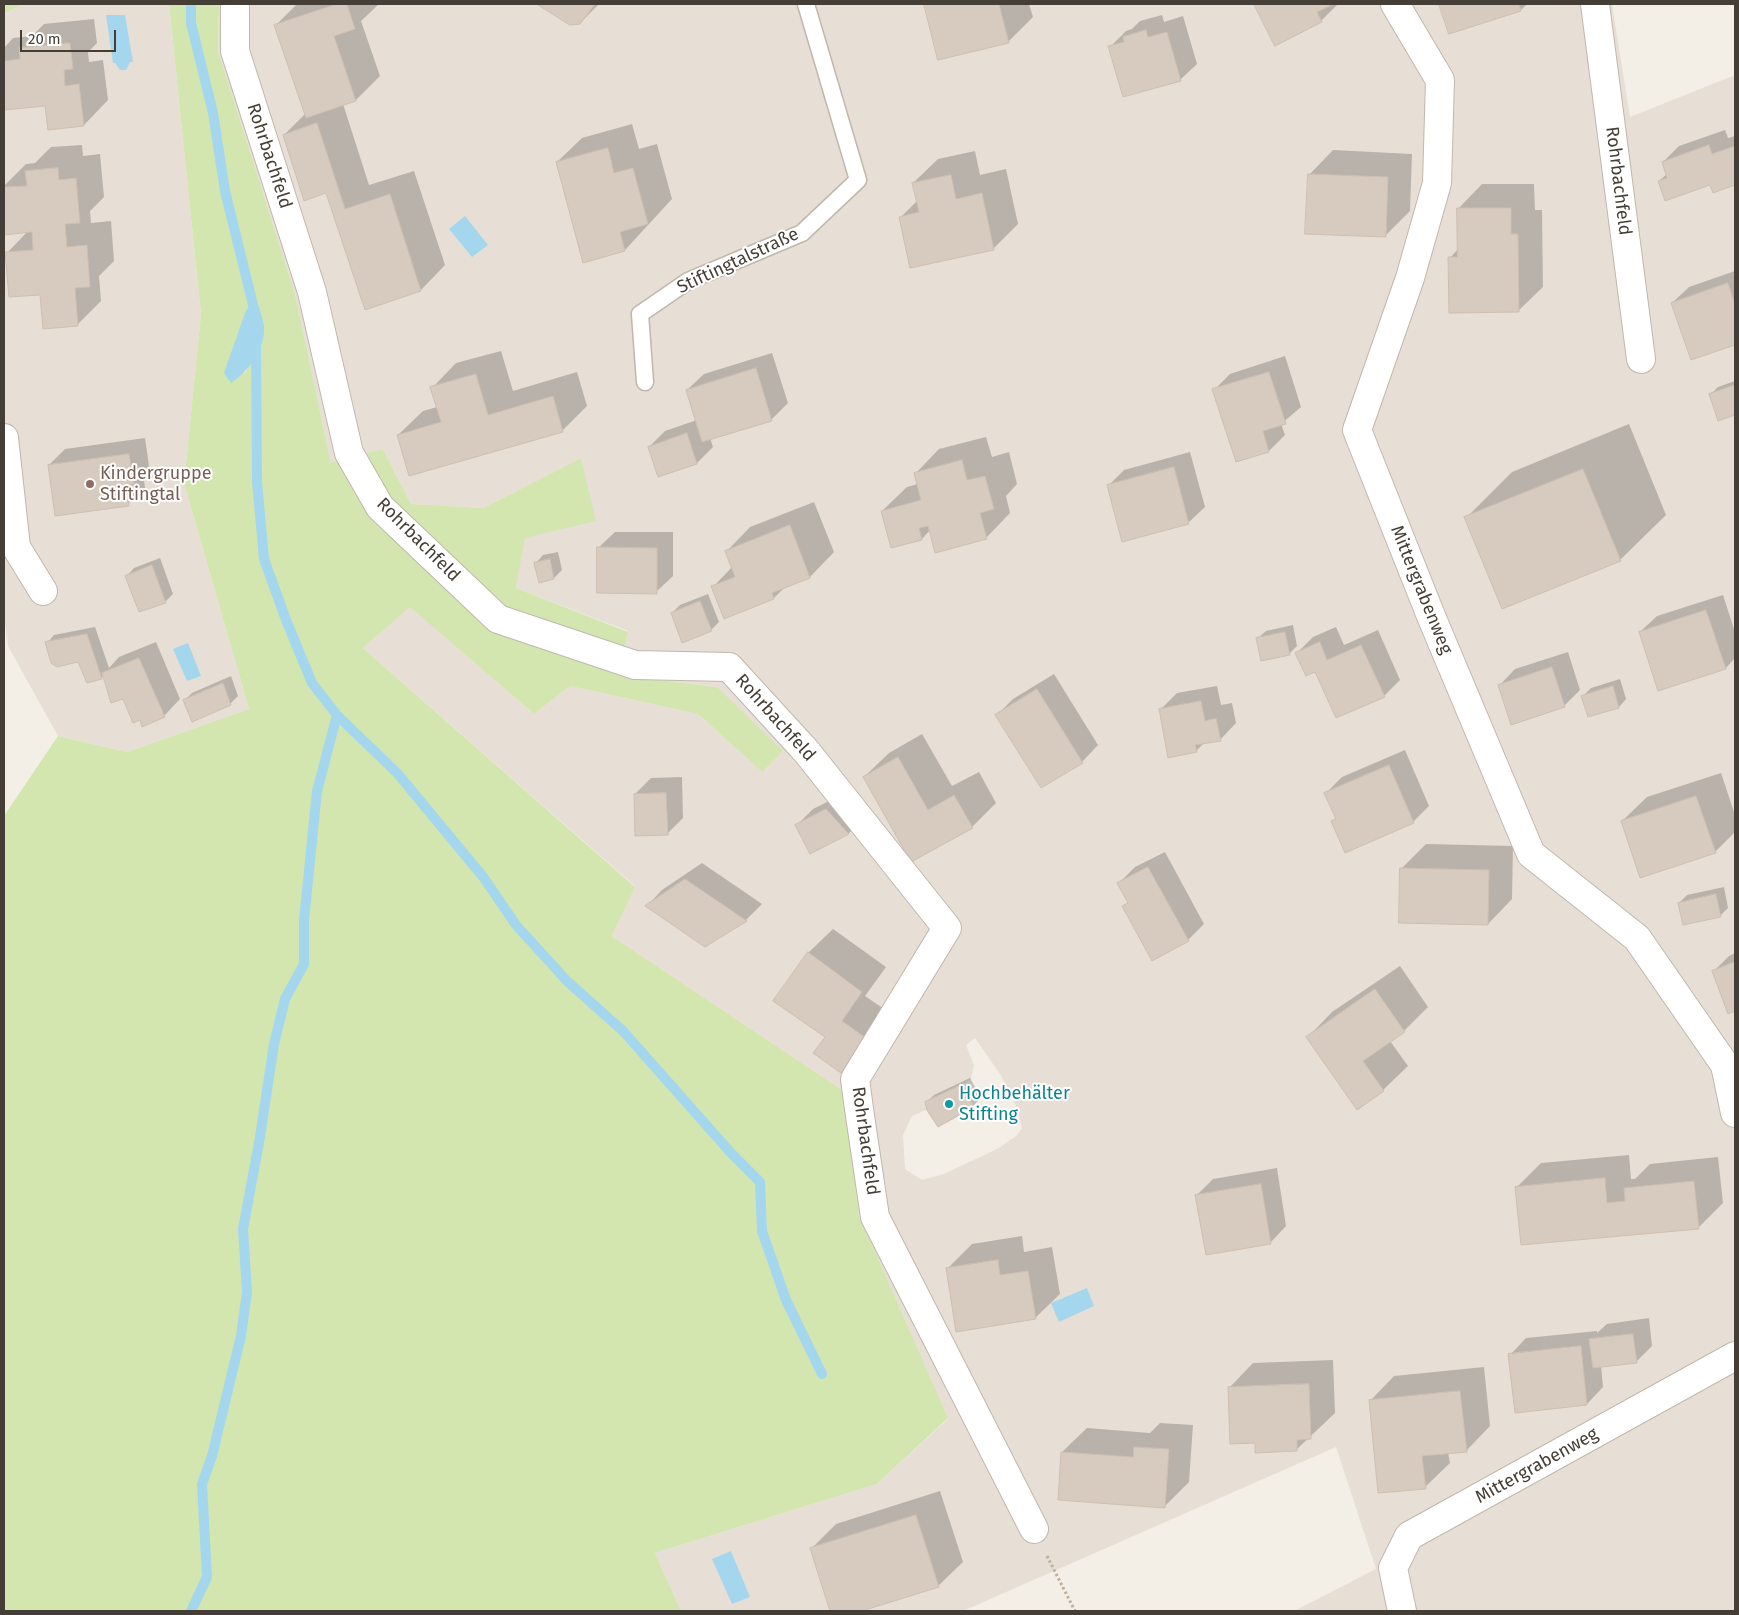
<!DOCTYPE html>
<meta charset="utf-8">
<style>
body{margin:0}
#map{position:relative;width:1739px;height:1615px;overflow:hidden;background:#f3eee6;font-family:"Fira Sans",sans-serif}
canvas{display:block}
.frame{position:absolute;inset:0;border:5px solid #453e36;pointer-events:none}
.scale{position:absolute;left:20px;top:30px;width:96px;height:22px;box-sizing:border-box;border:2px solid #453e36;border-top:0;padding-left:6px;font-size:15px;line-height:18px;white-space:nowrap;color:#453e36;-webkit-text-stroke:4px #fff;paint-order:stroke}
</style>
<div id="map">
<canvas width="1739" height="1615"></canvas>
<div class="frame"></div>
<div class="scale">20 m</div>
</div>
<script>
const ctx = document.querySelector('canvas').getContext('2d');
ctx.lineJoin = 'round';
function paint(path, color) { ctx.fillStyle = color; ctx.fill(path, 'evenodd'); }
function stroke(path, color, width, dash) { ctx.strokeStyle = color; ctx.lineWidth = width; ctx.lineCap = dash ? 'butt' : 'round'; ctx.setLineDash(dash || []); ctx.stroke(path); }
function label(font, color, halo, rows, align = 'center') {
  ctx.font = font + ' "Fira Sans",sans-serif'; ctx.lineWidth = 4; ctx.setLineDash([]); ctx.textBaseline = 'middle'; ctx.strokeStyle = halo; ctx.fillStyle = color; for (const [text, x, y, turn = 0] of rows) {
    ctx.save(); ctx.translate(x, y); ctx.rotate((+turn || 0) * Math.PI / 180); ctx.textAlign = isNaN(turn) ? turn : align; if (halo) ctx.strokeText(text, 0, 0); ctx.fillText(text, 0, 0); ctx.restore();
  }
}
paint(new Path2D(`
 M24,4H169L201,314L184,483L249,709L127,752L58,736L8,646L4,615V14Z
 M219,4H1612L1630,117L1735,75V1611H1294L1376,1569L1336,1447L963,1611H681L655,1553L877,1484L948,1419L859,1215L844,1091L612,936L635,886L363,648L410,606L534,714L570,686L698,714L762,772L717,687L619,675L628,631L516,588L524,538L581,458L483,508L411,504L383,449L331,464L295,294L218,51ZM975,1038L1000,1074L1017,1108L1022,1128L1016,1136L999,1148L944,1174L922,1180L905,1169L903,1135L912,1116L926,1110L938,1127L974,1107L962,1085L971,1079L974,1065L966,1045Z`), '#e7dfd5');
paint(new Path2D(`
 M4,4H24L4,14Z
 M169,4H219L218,51L295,294L331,463L383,449L411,504L483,508L581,458L596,521L525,538L516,588L628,632L619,675L717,687L783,751L762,772L698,714L570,686L534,714L410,607L363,648L635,887L612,936L844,1091L859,1215L948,1418L877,1484L655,1553L681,1611H4V816L58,736L127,752L249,709L184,483L201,314ZM246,310L260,345L244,374L241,328Z`), '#d3e6b0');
paint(new Path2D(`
 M106,15H125L133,62H130L126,70H120L115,63H113Z
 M465,216L488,245L472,257L449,229Z
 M253,304L259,306C260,312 263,319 264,326C266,348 248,372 231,383L224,373L246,310Z
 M188,643L201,676L187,681L173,649Z
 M1087,1288L1094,1306L1059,1322L1051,1303Z
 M731,1551L750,1597L732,1604L712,1559Z`), '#a4d7ee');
paint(new Path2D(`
 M297,4H379L361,21L380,76L356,100L343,104L369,185L414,171L445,265L421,290L366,308L327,192L284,135L305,114L275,26Z
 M539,4H599L580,23L570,24Z
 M926,4H1029L1033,17L1008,42L939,59Z
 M1255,4H1338L1321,21L1275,44Z
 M1441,4H1527L1521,10L1450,32Z
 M1162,15L1164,22L1183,16L1197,64L1180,80L1110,47L1126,31L1132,29L1140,21Z
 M94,19L97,43L88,52L89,62L103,60L108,100L84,125L46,104L4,109V48L13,38L32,36L44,24Z
 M632,124L639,149L657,144L672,199L625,250L557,162L582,138Z
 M1725,130L1728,138L1735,136V184L1714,192L1711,184L1659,181L1667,174L1663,162L1679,146Z
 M82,145L83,156L100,154L104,197L90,211L91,223L111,221L114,261L99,276L101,301L77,325L41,294L7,253L28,231L5,233L4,186L26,164L35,163L51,147Z
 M1333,150L1412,154L1410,211L1385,236L1309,175Z
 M975,151L980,175L1006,169L1018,224L994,248L911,266L901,217L917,201L913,183L938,159Z
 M1482,184H1534L1535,210H1542L1543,287L1518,311L1450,258L1458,249V209Z
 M1735,271V344L1692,359L1672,303L1689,287Z
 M501,351L513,391L577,372L587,406L563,430L410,475L398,435L423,411L437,407L432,388L456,363Z
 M772,353L788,403L772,419L710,438L713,447L697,463L659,475L649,447L665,431L697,420L687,390L704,374Z
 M1285,356L1301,407L1281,424L1285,435L1269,451L1236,461L1214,390L1230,374Z
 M1735,381V414L1719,420L1710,395L1718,387Z
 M1629,424L1666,515L1620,560L1466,518L1512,472Z
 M986,437L992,457L1009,452L1017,484L1006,496L1010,513L986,538L930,530L922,539L892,547L882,511L907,487L918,484L915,474L939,449Z
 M145,438L149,466L143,473L145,488L128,504L49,465L65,449Z
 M1190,452L1205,507L1188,523L1108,486L1124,470Z
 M814,502L834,552L810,577L786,586L774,598L713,587L732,567L726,552L750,527Z
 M615,532H673V576L656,592L598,548Z
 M558,552L562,570L554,578L536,563L543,555Z
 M160,558L173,594L165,602L127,576L134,568Z
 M708,594L719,622L711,630L672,613L680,605Z
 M1723,595L1735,632V658L1726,668L1640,632L1657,616Z
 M1293,625L1297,646L1289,654L1258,638L1266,631Z
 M95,627L109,668L119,657L156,642L180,699L164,716L140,718L104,676L101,678L79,660L47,643L54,635Z
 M1336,627L1344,645L1378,630L1400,680L1384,696L1316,670L1297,653L1313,637Z
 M1568,652L1580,690L1564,706L1499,686L1515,669Z
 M1054,674L1098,745L1082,762L997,715L1013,699Z
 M231,676L238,696L230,704L185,700L192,693Z
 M1620,679L1626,699L1619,707L1583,696L1591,688Z
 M1217,686L1221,705L1232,703L1236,723L1220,740L1205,742L1196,751L1160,710L1177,693Z
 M922,734L952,786L979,772L996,803L972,827L912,861L864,777L889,753Z
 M1405,750L1429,806L1413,822H1333L1337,818L1326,793L1342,777Z
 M1721,773L1735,815V832L1715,852L1622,821L1647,797Z
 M682,777L683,818L667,834L635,794L651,778Z
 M843,794L865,817L849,833L810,852L797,825L813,809Z
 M1426,844L1513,846L1512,899L1488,924L1401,869Z
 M1165,852L1204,924L1188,940L1124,906L1128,902L1119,883L1135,867Z
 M702,863L762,904L746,920L706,946L647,906L662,890Z
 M1724,887L1728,908L1720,916L1679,903L1687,895Z
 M833,929L886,967L865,996L890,1013L865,1047L841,1071L826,1037L808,953Z
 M1735,953V1010L1729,1012L1713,972L1729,956Z
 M1400,966L1428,1007L1404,1031L1390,1041L1408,1066L1383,1090L1308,1037L1332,1012Z
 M970,1078L981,1098L973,1106L938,1125L926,1103L934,1095Z
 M1629,1155L1631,1179H1635L1650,1164L1718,1157L1723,1203L1698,1228L1517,1187L1541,1163Z
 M1277,1168L1286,1226L1270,1243L1197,1195L1213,1179Z
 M1022,1236L1024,1252L1052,1247L1060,1294L1035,1318L947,1269L972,1244Z
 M1649,1318L1652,1346L1636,1362L1601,1366L1603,1387L1587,1404L1510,1355L1526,1338L1597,1331V1333L1607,1324Z
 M1333,1360L1335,1413L1296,1450L1256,1441L1229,1388L1253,1363Z
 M1484,1367L1490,1426L1466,1451L1448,1452L1450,1463L1425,1487L1370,1401L1394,1376Z
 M1160,1423L1193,1425L1189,1482L1164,1507L1062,1452L1087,1428L1150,1433Z
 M940,1491L963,1562L938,1586L858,1611H831L811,1549L836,1524Z`), '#0003');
stroke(new Path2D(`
 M191,4V23L213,113L225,191L256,317
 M337,715L398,774L484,878L516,925L567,981L623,1031L731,1153L760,1182L762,1231L786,1300L822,1374
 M191,1611L207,1577L202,1484L212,1456L241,1336L247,1292L243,1229L260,1137L274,1044L285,999L304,964V920L317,791L337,715L312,683L286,620L264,559L257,482L256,341`), '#a4d7ee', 10);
const building = new Path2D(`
 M337,4H347L355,29L334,36L356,101L306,118L274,25Z
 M537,4H595L580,24L570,25Z
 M924,4H999L1009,43L938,60Z
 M1254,4H1334L1317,12L1322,22L1275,46Z
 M1439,4H1519L1521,11L1449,34Z
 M1146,30L1148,37L1167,32L1181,81L1123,97L1108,46L1124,42L1123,37Z
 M70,43L73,69L64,70L65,86L79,84L84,126L48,130L45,106L4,110V61L20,59L19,48Z
 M317,123L345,209L390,194L421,291L365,310L326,193L304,201L283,135Z
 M1709,145L1712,154L1735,146V185L1713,193L1710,185L1665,201L1658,181L1667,178L1662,162Z
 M608,148L614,173L633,168L648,224L620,232L625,251L583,263L556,162Z
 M58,168L59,180L76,178L80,223L65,224L67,247L87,245L90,287L75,288L78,326L43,329L40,295L9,297L5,252L33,250L32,232L4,235V187L27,186L25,171Z
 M1308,174L1388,177L1386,237L1305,234Z
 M951,175L956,199L982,193L994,250L910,268L899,217L919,212L912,183Z
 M1457,208H1511V234H1518L1519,312L1449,313L1448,257H1457Z
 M1728,283L1735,305V345L1691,360L1671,303Z
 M756,368L772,421L702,442L686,390Z
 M1269,372L1286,424L1263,431L1269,452L1236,462L1212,389Z
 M476,374L488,415L553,396L563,432L409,476L397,435L441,422L430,387Z
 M1735,385V415L1718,421L1709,394Z
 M687,433L697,464L658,477L648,447Z
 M129,454L134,484L126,485L129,506L55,516L48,465Z
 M962,460L967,480L985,476L994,509L980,513L987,539L935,553L928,526L919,528L922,540L891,548L881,511L921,500L914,473Z
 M1174,467L1189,524L1122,542L1107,485Z
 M1583,469L1621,561L1502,609L1464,517Z
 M790,525L810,578L772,593L774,599L724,619L711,586L735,577L725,551Z
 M597,547L657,548V594L597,593Z
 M550,559L554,579L539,583L534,563Z
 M152,565L166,603L139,612L125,576Z
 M700,601L712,631L682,643L671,613Z
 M1706,610L1726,669L1658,691L1639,632Z
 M1285,632L1290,655L1261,661L1256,638Z
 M87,634L102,679L87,683L78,662L57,667L51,663L45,642Z
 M1320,642L1327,660L1361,645L1385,697L1336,718L1315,672L1306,676L1295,653Z
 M139,658L165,717L142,727L140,720L133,723L123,699L111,703L102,673Z
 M1552,667L1565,707L1511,725L1498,685Z
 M223,683L231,705L192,722L183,700Z
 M1613,686L1619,708L1588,717L1581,696Z
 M1037,689L1083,763L1041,788L995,715Z
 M1201,701L1205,721L1216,718L1221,741L1195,745L1197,752L1168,758L1159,709Z
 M898,757L928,810L954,795L973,828L911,862L863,777Z
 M1389,765L1414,823L1345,853L1331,821L1336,819L1324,793Z
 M666,793L668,835L635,836L634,794Z
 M1696,796L1716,853L1640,878L1621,821Z
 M826,809L849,834L810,854L795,825Z
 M1148,867L1189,941L1152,961L1122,906L1128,903L1117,883Z
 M1400,868L1489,870L1488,925L1399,923Z
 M685,879L747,921L705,947L645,906Z
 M1716,894L1721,917L1683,925L1678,903Z
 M808,952L862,992L842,1021L866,1038L841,1073L813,1053L825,1037L773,1001Z
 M1735,962V1011L1728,1014L1712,971Z
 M1375,989L1405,1032L1363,1061L1384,1091L1357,1110L1306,1037Z
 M961,1085L974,1107L938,1127L927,1110L925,1102Z
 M1605,1178L1607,1203L1625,1201L1624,1188L1694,1181L1699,1229L1521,1245L1515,1187Z
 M1261,1184L1271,1244L1206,1255L1195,1195Z
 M998,1260L1000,1275L1028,1271L1036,1319L956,1332L946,1268Z
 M1633,1334L1637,1363L1593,1368L1589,1339Z
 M1581,1346L1587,1405L1515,1413L1508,1354Z
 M1309,1384L1311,1439L1297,1440V1451L1255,1453V1443L1230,1444L1228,1387Z
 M1460,1391L1467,1452L1422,1456L1426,1489L1378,1493L1369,1400Z
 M1134,1447L1169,1449L1165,1508L1058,1500L1061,1452L1133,1457Z
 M916,1515L939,1587L862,1611H830L810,1548Z`);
paint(building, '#d7cbbf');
stroke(building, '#cfbfb0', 1);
const service = new Path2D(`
 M645,382L640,314L688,281L802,233L858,180L806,4`);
const minor = new Path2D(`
 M235,4V51L312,292L349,453L380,507L498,619L635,665L729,667L806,751L947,928L855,1079L859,1109L875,1217L1034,1529
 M1395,4L1440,80L1437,183L1410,278L1357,430L1431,616L1531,854L1637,938L1725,1065L1735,1113
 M1595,4L1641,359
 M4,438L16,547L43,591
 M1402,1611L1393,1568L1409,1536L1735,1356`);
stroke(service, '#c1b7ac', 19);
stroke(minor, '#c1b7ac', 30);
stroke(new Path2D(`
 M1047,1556L1075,1611`), '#bfaf9b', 3, [2.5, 2.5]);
stroke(service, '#fff', 16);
stroke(minor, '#fff', 28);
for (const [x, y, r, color] of [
 [90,484,5,"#8d6e63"],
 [949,1104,5,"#0f9aa8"]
]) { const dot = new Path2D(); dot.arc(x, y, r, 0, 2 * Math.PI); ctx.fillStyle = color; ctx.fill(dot); stroke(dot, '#fff', 2); }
label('18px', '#453e36', '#fff', [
 ["Rohrbachfeld",269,156,72],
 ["Rohrbachfeld",1618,181,83],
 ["Stiftingtalstraße",738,261,-25],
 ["Rohrbachfeld",418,540,45],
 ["Mittergrabenweg",1421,590,68],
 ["Rohrbachfeld",775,718,48],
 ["Rohrbachfeld",865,1141,82],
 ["Mittergrabenweg",1537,1466,-29]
]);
label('18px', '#785e54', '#fff', [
 ["Kindergruppe",100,474],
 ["Stiftingtal",100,495]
], 'left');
label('18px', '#0d838f', '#fff', [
 ["Hochbehälter",959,1094],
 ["Stifting",959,1115]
], 'left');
</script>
